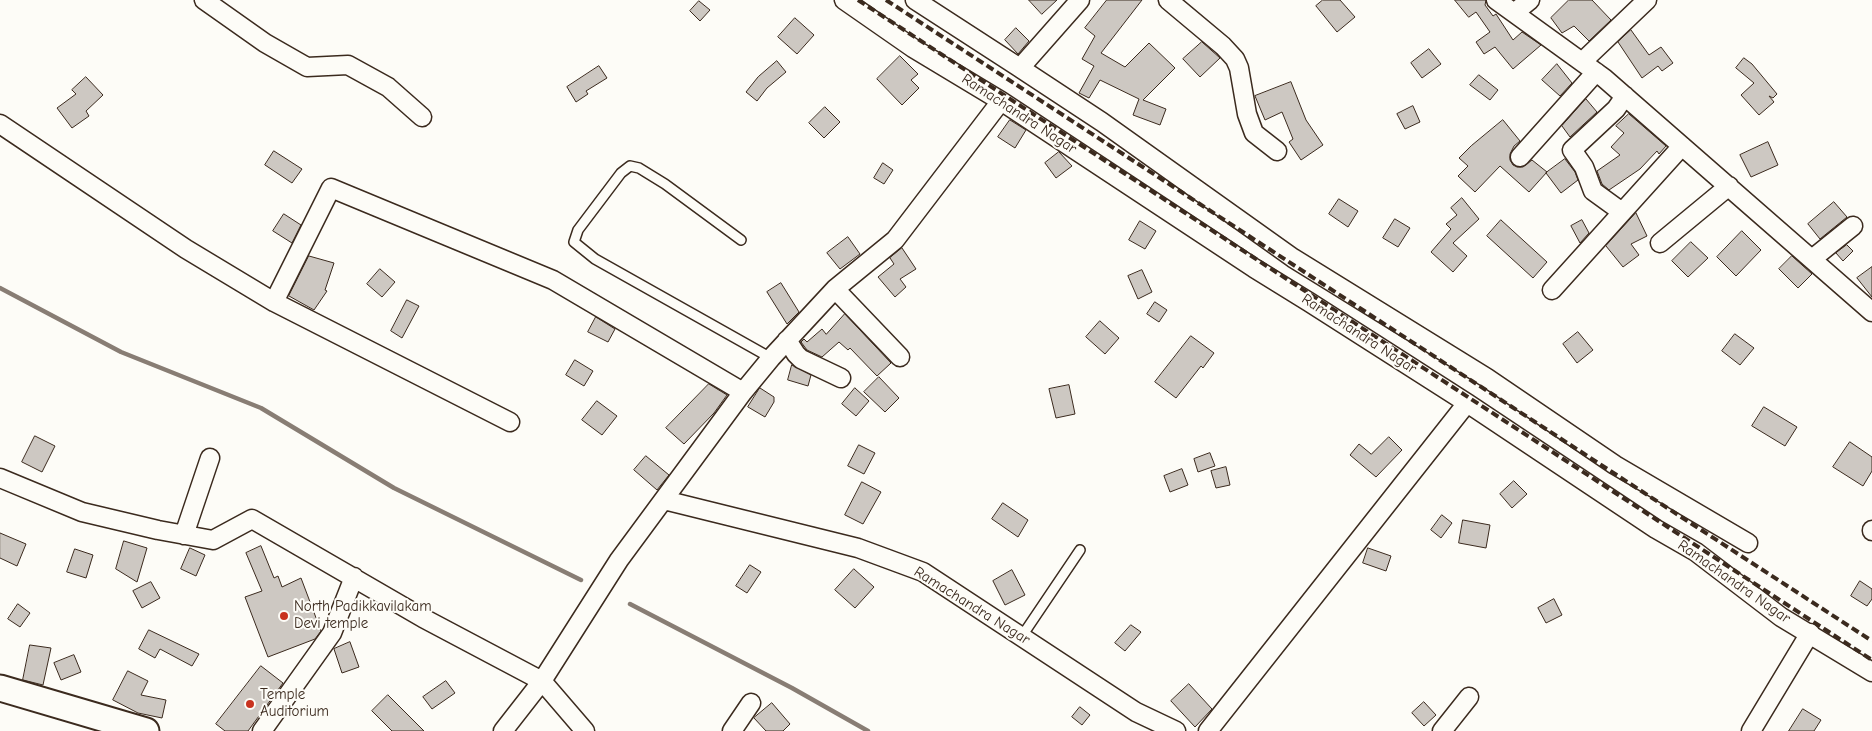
<!DOCTYPE html>
<style>
body{margin:0}
canvas{display:block;background:#fdfcf7}
</style>
<canvas width="1872" height="731"></canvas>
<script>
const ctx = document.querySelector('canvas').getContext('2d');
ctx.lineJoin = 'round';
function stroke(path, color, width, dash) { ctx.strokeStyle = color; ctx.lineWidth = width; ctx.lineCap = dash ? 'butt' : 'round'; ctx.setLineDash(dash || []); ctx.stroke(path); }
function paint(path, color) { ctx.fillStyle = color; ctx.fill(path, 'evenodd'); }
function label(font, color, halo, rows, align = 'center') {
  ctx.font = font + ' "Comic Neue",sans-serif'; ctx.lineWidth = 4; ctx.setLineDash([]); ctx.textBaseline = 'middle'; ctx.strokeStyle = halo; ctx.fillStyle = color; for (const [text, x, y, turn = 0] of rows) {
    ctx.save(); ctx.translate(x, y); ctx.rotate((+turn || 0) * Math.PI / 180); ctx.textAlign = isNaN(turn) ? turn : align; if (halo) ctx.strokeText(text, 0, 0); ctx.fillText(text, 0, 0); ctx.restore();
  }
}
stroke(new Path2D(`
 M0,288L121,352L261,408L394,488L581,580
 M630,604L792,688L868,731`), '#887d74', 4.5);
const building = new Path2D(`
 M1029,0H1057L1042,14Z
 M1107,0H1142L1101,53L1125,67L1149,43L1175,68L1143,100L1166,109L1160,125L1133,115L1139,99L1100,80L1089,98L1079,93L1094,66L1082,59L1095,36L1085,28Z
 M1323,0H1340L1355,17L1337,32L1316,6Z
 M1455,0H1486L1485,5L1493,16L1496,14L1513,40L1522,32L1541,45L1513,69L1495,47L1484,54L1476,42L1490,32L1476,12L1469,17Z
 M1569,0H1592L1611,20L1589,41L1574,26L1562,33L1551,18Z
 M699,1L710,10L700,21L690,11Z
 M795,18L814,35L797,54L778,37Z
 M1016,28L1029,41L1018,54L1005,40Z
 M1631,30L1649,55L1661,47L1673,63L1662,71L1658,66L1642,78L1618,42Z
 M1202,42L1220,58L1200,77L1183,59Z
 M1429,49L1441,64L1422,78L1411,63Z
 M900,56L918,74L911,80L919,88L902,105L877,79Z
 M1744,58L1752,64L1777,94L1773,98L1769,96L1774,102L1759,115L1741,95L1754,83L1736,68Z
 M777,61L786,72L767,88L757,101L746,92L758,77Z
 M1557,64L1572,83L1560,96L1542,80Z
 M599,66L607,78L586,91L588,94L576,102L567,87Z
 M1479,75L1498,90L1490,100L1470,85Z
 M86,77L103,95L86,111L89,116L72,128L57,108L76,94L72,90Z
 M1291,82L1306,120L1323,145L1301,160L1289,142L1293,139L1282,112L1265,120L1255,96Z
 M1586,99L1597,112L1570,137L1562,126Z
 M1413,106L1420,122L1405,129L1397,114Z
 M825,107L840,122L824,138L809,123Z
 M1629,114L1666,146L1659,154L1657,151L1640,169L1609,190L1602,184L1597,171L1620,155L1611,147L1624,133L1616,126Z
 M1010,120L1026,130L1015,148L998,137Z
 M1503,120L1520,141L1514,146L1510,154V160L1513,165L1517,167H1523L1532,160L1547,172L1529,192L1500,166L1475,192L1458,176L1468,166L1459,158L1471,146Z
 M1768,142L1778,165L1751,177L1740,155Z
 M274,151L302,169L292,183L265,165Z
 M1059,152L1072,166L1056,178L1045,163Z
 M1565,159L1575,172L1578,180L1561,193L1546,173Z
 M883,163L893,170L884,184L874,178Z
 M1462,198L1479,219L1453,243L1467,256L1453,272L1431,252L1451,229L1446,224L1457,215L1451,208Z
 M1339,199L1358,211L1348,227L1329,214Z
 M1834,202L1847,217L1820,239L1808,224Z
 M1636,213L1647,236L1631,244L1639,255L1623,267L1606,246Z
 M284,214L301,225L292,243L273,231Z
 M1395,219L1410,228L1398,247L1383,238Z
 M1501,220L1547,262L1533,278L1487,236Z
 M1582,220L1589,233L1580,243L1571,226Z
 M1140,221L1156,231L1145,249L1129,240Z
 M1742,231L1761,250L1736,276L1717,257Z
 M848,237L860,254L840,269L827,253Z
 M1691,242L1708,258L1688,277L1672,261Z
 M1847,245L1853,251L1843,261L1836,253Z
 M902,248L916,269L900,279L906,287L895,297L878,277L894,264L890,258Z
 M309,256L334,263L325,290L327,291L314,310L289,296Z
 M1792,256L1812,274L1798,288L1779,269Z
 M1872,267V297L1857,278Z
 M380,269L395,282L382,297L367,284Z
 M1142,270L1152,292L1138,299L1128,276Z
 M781,283L799,312L787,324L767,292Z
 M407,300L419,306L402,338L391,331Z
 M1155,302L1167,310L1159,322L1147,314Z
 M845,314L891,363L877,376L850,348L848,350L839,342L822,357L807,350L801,342L804,339L807,342L822,329L826,334Z
 M596,317L615,329L608,342L588,332Z
 M1100,321L1119,338L1105,354L1086,337Z
 M1578,332L1593,350L1577,363L1563,344Z
 M1735,334L1754,348L1740,365L1722,351Z
 M1191,336L1214,353L1203,368L1201,366L1176,398L1155,382Z
 M575,360L593,371L584,386L566,375Z
 M792,365L811,375L808,386L788,380Z
 M879,377L899,398L885,412L864,392Z
 M709,384L727,395L714,413L684,444L666,428Z
 M1069,385L1075,414L1056,418L1049,389Z
 M760,388L774,397V402L765,417L748,407Z
 M855,388L869,401L856,416L842,404Z
 M597,401L617,416L602,435L582,420Z
 M1764,407L1797,427L1785,446L1752,426Z
 M35,436L55,446L42,472L22,462Z
 M1389,437L1402,450L1376,477L1350,455L1359,444L1371,454Z
 M1850,442L1872,457V471L1863,486L1833,467Z
 M859,445L875,453L864,474L848,466Z
 M1210,453L1215,466L1198,472L1194,459Z
 M646,456L669,475L657,490L634,470Z
 M1226,467L1230,485L1216,488L1211,471Z
 M1182,469L1188,485L1170,492L1164,476Z
 M1514,481L1527,494L1512,508L1500,494Z
 M862,482L881,492L863,524L845,515Z
 M1003,503L1028,520L1018,537L992,519Z
 M1442,515L1452,523L1441,538L1431,530Z
 M1463,520L1490,525L1486,548L1459,543Z
 M0,533L26,544L17,566L0,558Z
 M124,541L147,548L137,582L116,569Z
 M261,546L274,578L278,576L282,587L301,578L321,631L315,639L268,657L245,597L262,591L246,553Z
 M190,548L205,555L196,576L181,569Z
 M1368,548L1391,556L1386,571L1363,563Z
 M75,549L93,555L86,578L67,572Z
 M750,565L761,572L747,593L736,586Z
 M854,569L874,587L855,608L835,590Z
 M1012,570L1025,595L1005,605L993,581Z
 M1860,581L1872,589V599L1867,606L1851,596Z
 M151,582L160,598L142,608L133,591Z
 M1554,599L1562,615L1546,623L1538,608Z
 M18,604L30,613L20,627L8,619Z
 M1131,625L1141,632L1125,651L1115,643Z
 M149,630L199,654L192,666L160,649L155,658L139,649Z
 M350,642L359,667L342,673L334,649Z
 M30,645L51,648L43,685L23,680Z
 M74,655L81,672L61,680L54,663Z
 M261,666L283,683L248,731H225L216,724Z
 M128,671L148,681L141,695L166,700L162,718L138,713L113,700Z
 M446,681L455,693L432,709L423,697Z
 M1189,684L1212,709L1195,727L1171,701Z
 M388,695L424,731H392L372,711Z
 M1424,702L1436,715L1424,726L1412,713Z
 M772,703L790,724L783,731H766L754,718Z
 M1080,707L1090,715L1082,725L1072,717Z
 M1803,709L1821,720L1814,731H1789Z`);
paint(building, '#cdc8c2');
stroke(building, '#3b2a1e', 1);
const lane = new Path2D(`
 M741,240L665,184L639,168L630,166L621,173L578,230L574,242L595,259L771,358
 M1022,636L1080,550`);
const street = new Path2D(`
 M204,0L265,43L307,67L348,65L388,87L422,117
 M844,0L913,48L1001,101L1254,268L1309,302L1467,403L1656,529L1696,552L1781,617L1872,672
 M915,0L1020,68L1080,0
 M1168,0L1223,46L1235,59L1239,68L1247,114L1254,133L1277,151
 M1496,0L1604,78L1872,312
 M1514,13L1530,0
 M1582,62L1647,0
 M1020,68L1102,122L1293,258L1487,378L1615,465L1748,543
 M0,124L186,249L274,302L510,422
 M1520,157L1596,72
 M1622,212L1593,191L1584,167L1572,150L1616,109L1625,96
 M1660,243L1729,186
 M1812,259L1853,226
 M835,289L900,357
 M1552,290L1682,146
 M274,302L331,188L553,280L743,392
 M787,340L796,354L801,359L841,378
 M0,478L82,512L158,530L213,540L252,519L423,618L542,681L585,731
 M664,500L858,548L923,572L1136,712L1176,731
 M1872,531V530
 M184,535L210,458
 M262,731L332,633L354,577
 M503,731L542,681L619,560L743,392L771,358L835,289L895,240L1001,101
 M732,731L751,703
 M1208,731L1467,403
 M1442,731L1469,697
 M1751,731L1810,633`);
const secondary = new Path2D(`
 M0,688L146,731`);
stroke(lane, '#3b2a1e', 12);
stroke(street, '#3b2a1e', 21);
stroke(secondary, '#3b2a1e', 29);
stroke(lane, '#fdfcf7', 9);
stroke(street, '#fdfcf7', 18);
stroke(secondary, '#fdfcf7', 25);
stroke(new Path2D(`
 M858,0L1872,660
 M886,0L1872,641`), '#3b2a1e', 4, [8, 4]);
for (const [x, y, r, color] of [
 [284,616,5,"#c8321e"],
 [250,704,5,"#c8321e"]
]) { const dot = new Path2D(); dot.arc(x, y, r, 0, 2 * Math.PI); ctx.fillStyle = color; ctx.fill(dot); stroke(dot, '#fdfcf7', 2); }
label('15px', '#3b2a1e', '#fdfcf7', [
 ["Ramachandra Nagar",1019,114,33],
 ["Ramachandra Nagar",1359,334,33],
 ["Ramachandra Nagar",1734,582,35],
 ["Ramachandra Nagar",972,606,32]
]);
label('15px', '#3b2a1e', '#fdfcf7', [
 ["North Padikkavilakam",294,607],
 ["Devi temple",294,624],
 ["Temple",260,695],
 ["Auditorium",260,712]
], 'left');
</script>
